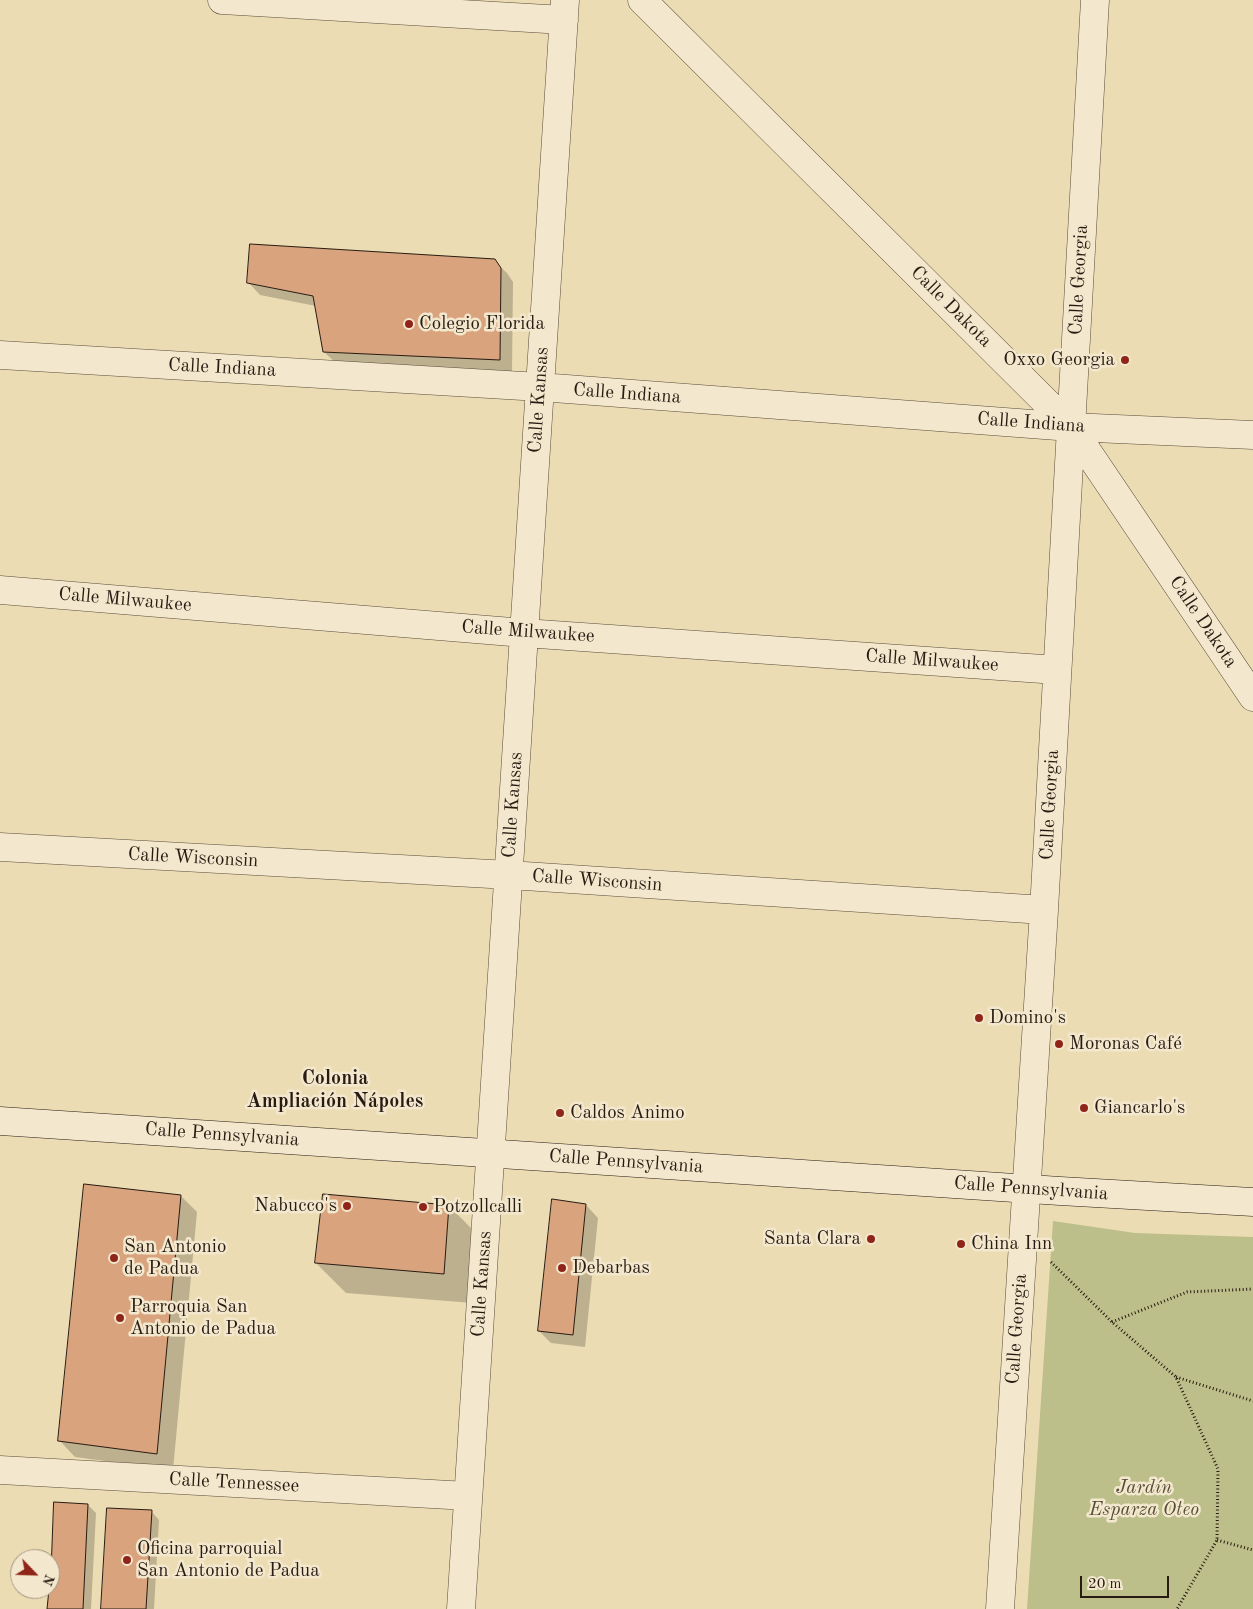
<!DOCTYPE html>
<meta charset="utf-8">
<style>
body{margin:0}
#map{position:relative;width:1253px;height:1609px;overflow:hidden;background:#ecdcb3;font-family:"Old Standard TT",serif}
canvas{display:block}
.north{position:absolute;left:10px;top:1549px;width:50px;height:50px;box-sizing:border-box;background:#f3e8ce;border:1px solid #a29683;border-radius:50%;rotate:114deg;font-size:14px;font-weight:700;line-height:20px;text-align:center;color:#281b12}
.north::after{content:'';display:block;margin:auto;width:18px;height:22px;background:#8f2418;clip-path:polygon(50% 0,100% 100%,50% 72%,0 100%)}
.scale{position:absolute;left:1080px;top:1576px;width:89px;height:22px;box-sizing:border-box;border:2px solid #281b12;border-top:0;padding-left:6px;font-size:15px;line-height:18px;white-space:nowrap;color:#281b12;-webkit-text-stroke:4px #f3e8ce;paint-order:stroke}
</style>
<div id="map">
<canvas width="1253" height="1609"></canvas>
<div class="north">N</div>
<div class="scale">20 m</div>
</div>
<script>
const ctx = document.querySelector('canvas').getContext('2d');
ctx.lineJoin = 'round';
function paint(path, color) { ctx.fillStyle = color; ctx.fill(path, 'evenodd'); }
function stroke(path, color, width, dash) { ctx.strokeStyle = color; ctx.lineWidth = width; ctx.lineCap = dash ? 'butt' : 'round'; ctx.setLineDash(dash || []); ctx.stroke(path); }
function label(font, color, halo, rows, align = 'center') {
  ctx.font = font + ' "Old Standard TT",serif'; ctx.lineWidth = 5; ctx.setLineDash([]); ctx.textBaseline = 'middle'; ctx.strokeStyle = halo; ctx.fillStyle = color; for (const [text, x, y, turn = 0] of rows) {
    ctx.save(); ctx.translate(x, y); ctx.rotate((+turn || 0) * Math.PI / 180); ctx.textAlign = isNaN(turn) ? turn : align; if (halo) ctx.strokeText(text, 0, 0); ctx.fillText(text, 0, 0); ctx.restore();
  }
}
paint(new Path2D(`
 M1053,1221L1135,1233L1253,1237V1609H1027Z`), '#bcbf8a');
paint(new Path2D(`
 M494,261L507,273L513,282L512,372L337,364L324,352L316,306L260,295L248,282Z
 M181,1196L197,1212L173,1470L75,1457L59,1440Z
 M586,1205L598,1218L585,1347L551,1343L539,1331Z
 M449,1206L479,1236L473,1303L346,1293L316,1263Z
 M55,1503L88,1505L96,1513L91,1609H49Z
 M151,1511L159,1520L154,1609H103Z`), '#0003');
const building = new Path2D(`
 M250,244L495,259L501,268L500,360L323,352L313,296L247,283Z
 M84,1184L181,1195L157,1454L58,1441Z
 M323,1194L449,1205L444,1274L315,1263Z
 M552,1199L586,1204L573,1335L538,1331Z
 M54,1502L88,1504L83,1609H47L49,1589H50Z
 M107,1508L152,1510L146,1609H101Z`);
paint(building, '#d8a37d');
stroke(building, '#281b12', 1);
const street = new Path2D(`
 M222,0L564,20
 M642,0L1071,427L1253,697
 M0,355L540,387L1071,427L1253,435
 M0,590L524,633L1057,670
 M0,847L509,875L1044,910
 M0,1470L468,1496
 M461,1609L565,0
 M1000,1609L1044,910L1095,0`);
const secondary = new Path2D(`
 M0,1121L1060,1191L1253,1202`);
stroke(street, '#594b3a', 29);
stroke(secondary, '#281b12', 29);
stroke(new Path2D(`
 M1051,1262L1112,1322L1176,1377L1218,1469L1217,1540L1177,1609
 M1112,1322L1187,1292L1253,1289
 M1176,1377L1253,1401
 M1217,1540L1253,1550`), '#281b12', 3, [1, 2.5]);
stroke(street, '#f3e8ce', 28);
stroke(secondary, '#f3e8ce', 28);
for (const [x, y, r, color] of [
 [409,324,5,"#8f2418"],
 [1125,360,5,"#8f2418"],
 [979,1018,5,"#8f2418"],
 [1059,1044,5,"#8f2418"],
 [1084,1108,5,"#8f2418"],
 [560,1113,5,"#8f2418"],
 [347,1206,5,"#8f2418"],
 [423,1207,5,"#8f2418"],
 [871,1239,5,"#8f2418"],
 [961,1244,5,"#8f2418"],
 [114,1258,5,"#8f2418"],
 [562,1268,5,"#8f2418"],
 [120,1318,5,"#8f2418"],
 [127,1560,5,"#8f2418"]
]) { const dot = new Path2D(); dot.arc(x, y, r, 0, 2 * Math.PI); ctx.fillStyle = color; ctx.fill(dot); stroke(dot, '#f3e8ce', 2); }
label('19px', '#281b12', '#f3e8ce', [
 ["Calle Georgia",1079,280,-87],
 ["Calle Dakota",951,307,45],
 ["Calle Indiana",222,368,3],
 ["Calle Indiana",627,394,4],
 ["Calle Kansas",539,400,-86],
 ["Calle Indiana",1031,423,4],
 ["Calle Milwaukee",125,600,5],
 ["Calle Dakota",1203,622,56],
 ["Calle Milwaukee",528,632,4],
 ["Calle Milwaukee",932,661,4],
 ["Calle Kansas",513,805,-86],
 ["Calle Georgia",1050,805,-87],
 ["Calle Wisconsin",193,858,3],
 ["Calle Wisconsin",597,881,4],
 ["Calle Pennsylvania",222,1135,4],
 ["Calle Pennsylvania",626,1162,4],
 ["Calle Pennsylvania",1031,1189,4],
 ["Calle Kansas",482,1284,-86],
 ["Calle Georgia",1017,1329,-86],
 ["Calle Tennessee",234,1483,3]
]);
label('19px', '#281b12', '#f3e8ce', [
 ["Colegio Florida",419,324],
 ["Oxxo Georgia",1115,360,"right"],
 ["Domino's",989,1018],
 ["Moronas Café",1069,1044],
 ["Giancarlo's",1094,1108],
 ["Caldos Animo",570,1113],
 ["Nabucco's",337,1206,"right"],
 ["Potzollcalli",433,1207],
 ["Santa Clara",861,1239,"right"],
 ["China Inn",971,1244],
 ["San Antonio",124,1247],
 ["de Padua",124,1269],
 ["Debarbas",572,1268],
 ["Parroquia San",130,1307],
 ["Antonio de Padua",130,1329],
 ["Oficina parroquial",137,1549],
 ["San Antonio de Padua",137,1571]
], 'left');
label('italic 19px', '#544c36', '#f3e8ce', [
 ["Jardín",1144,1488],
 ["Esparza Oteo",1144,1510]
]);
label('bold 20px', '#281b12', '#f3e8ce', [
 ["Colonia",335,1079],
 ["Ampliación Nápoles",335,1102]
]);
</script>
